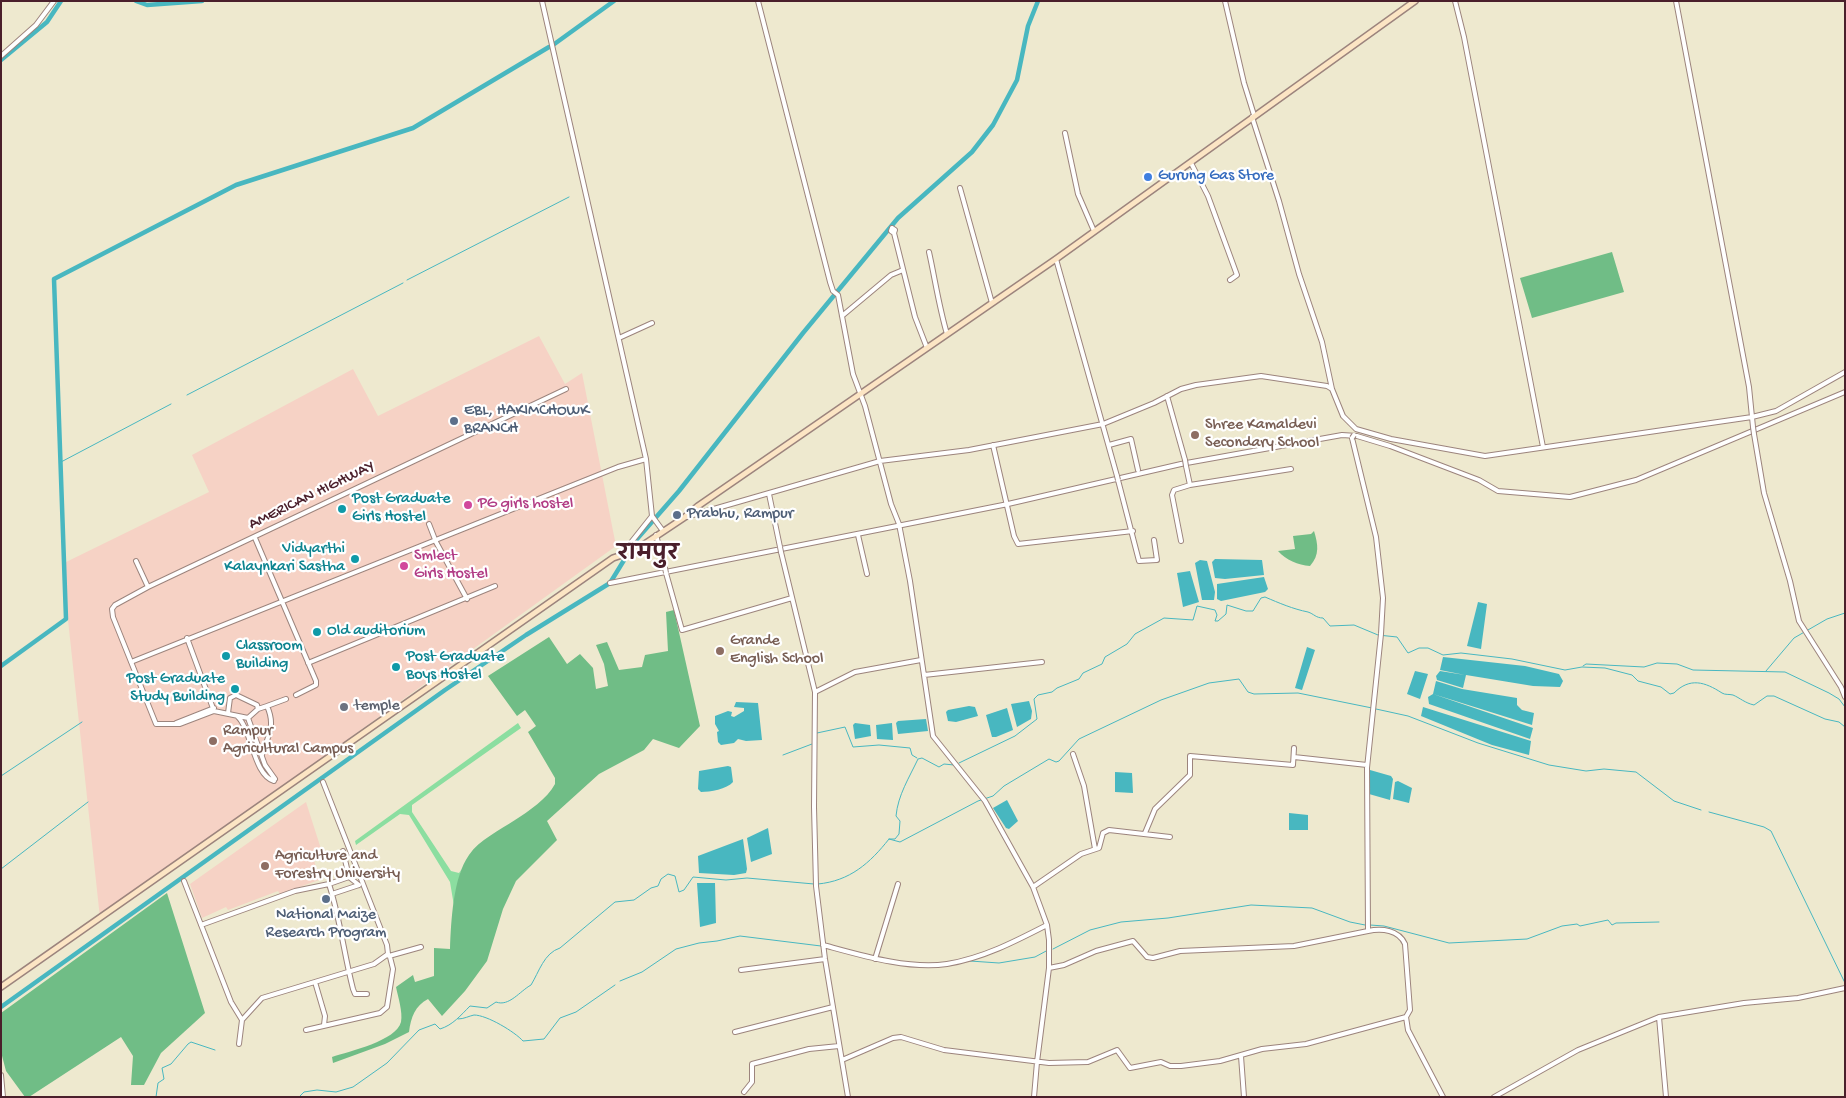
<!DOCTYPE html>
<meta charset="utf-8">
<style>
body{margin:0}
#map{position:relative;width:1846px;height:1098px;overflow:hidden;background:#eee9cf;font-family:"Gochi Hand",sans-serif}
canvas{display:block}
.frame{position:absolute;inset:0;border:2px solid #4a1f2b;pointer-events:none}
</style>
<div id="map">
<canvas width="1846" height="1098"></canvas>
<div class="frame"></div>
</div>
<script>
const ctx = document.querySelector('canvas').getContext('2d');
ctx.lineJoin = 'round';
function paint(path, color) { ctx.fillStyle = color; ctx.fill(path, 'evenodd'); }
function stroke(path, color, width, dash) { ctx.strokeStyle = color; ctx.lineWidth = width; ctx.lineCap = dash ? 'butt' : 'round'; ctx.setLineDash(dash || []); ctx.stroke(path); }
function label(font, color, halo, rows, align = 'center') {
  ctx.font = font + ' "Gochi Hand","Playpen Sans Deva",sans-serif'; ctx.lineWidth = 4.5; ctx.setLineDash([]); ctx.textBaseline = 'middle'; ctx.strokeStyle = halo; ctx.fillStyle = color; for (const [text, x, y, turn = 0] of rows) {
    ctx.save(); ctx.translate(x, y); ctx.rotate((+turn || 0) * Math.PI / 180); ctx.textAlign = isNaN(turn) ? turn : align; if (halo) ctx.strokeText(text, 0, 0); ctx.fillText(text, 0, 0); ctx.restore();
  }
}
paint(new Path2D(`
 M539,336L565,384L582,373L616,546L100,918L62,564L209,492L192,455L353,369L378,416Z
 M306,802L321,849L312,852L319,880L280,894L278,891L228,910L226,907L202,918L190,884Z`), '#f6d2c5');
paint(new Path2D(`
 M518,723L521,728L412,805V812L451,871L459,873L461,870L454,906L450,882L409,815L400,814L356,845L355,841Z`), '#8bdea0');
paint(new Path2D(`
 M1612,252L1624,292L1532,318L1520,278Z
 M1314,531C1318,544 1320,555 1310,566C1298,565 1286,560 1278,551L1295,549L1293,536L1311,534Z
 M674,610L700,726L679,748L653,739L644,750L599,774L547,821L557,840L516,881L503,909L487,961L465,991L442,1016L428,999C415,1006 411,1017 409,1032L385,1044L333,1063L332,1057C350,1051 396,1041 401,1022C403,1012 398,997 396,987L413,975L415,982L434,976V948L450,949C451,922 453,877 469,855C479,840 500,830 515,820C529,811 547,799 555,784V778L528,732L536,726L525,710L517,716L488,676L549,637L567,664L580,654L593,668L596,689L608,686L604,664L596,645L607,642L619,670L642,667L645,655L668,651L666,612Z
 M167,893L205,1013L161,1053L144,1085H131L133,1056L121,1037L29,1097H25L6,1071L1,1052V1013Z`), '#70bd86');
paint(new Path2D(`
 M1215,559L1262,560L1264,575L1225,579L1215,578L1212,562Z
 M1200,560L1207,561L1215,592L1214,600H1202L1195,563Z
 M1190,571L1199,602L1183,607L1177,573Z
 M1264,577L1268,589L1265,592L1221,601L1217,599V584Z
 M1478,602L1487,604L1481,649L1467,646Z
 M1307,647L1315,650L1302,690L1295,688Z
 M1443,657L1525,666L1559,674L1563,681L1560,687L1533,686L1466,675L1463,688L1437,680L1436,676L1440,671L1465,675L1440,670Z
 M1415,671L1428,674L1420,699L1407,694Z
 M1436,681L1462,689L1517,698V705L1522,710L1534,713L1532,725L1433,694Z
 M1433,694L1533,728L1530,739L1429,704L1428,697Z
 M1029,701L1032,711L1031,719L1017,727L1011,704Z
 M736,702L758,703L762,740L746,741L738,739L734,743L721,745L718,742L717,732L719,731L715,724V716L728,711L732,712L731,716L734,717L744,711V708L734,707Z
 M969,706L975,707L978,716L956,722L948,721L946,712L948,710Z
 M1423,707L1531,741L1529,755L1492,745L1421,716Z
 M1007,708L1013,730L996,737H992L986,715Z
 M926,719L928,731L898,734L896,723L898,721Z
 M855,723L870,725L871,736L855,739L853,725Z
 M892,723L893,740L877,739L876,725Z
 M728,766L731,767L733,782C727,789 710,792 701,792L698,789L699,771Z
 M1370,770L1391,776L1393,779L1390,800L1369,794Z
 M1115,772L1132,773L1133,793L1115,792Z
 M1398,781L1412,788L1409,803L1393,799L1395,782Z
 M1007,800L1018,821L1009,829L1006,828L993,808Z
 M1289,813L1308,815V830H1289Z
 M768,828L772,854L751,862L747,838Z
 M743,839L747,869L746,873L734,875L699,873L698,856Z
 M697,883H715L716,923L700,927Z`), '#48b7c0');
stroke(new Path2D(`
 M407,280L569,197
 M187,395L403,283
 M61,462L171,404
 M1583,666L1586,664L1644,667L1657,663L1677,664L1693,670L1785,672L1829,693L1839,699L1845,707
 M1766,671L1794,638L1827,619L1845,613
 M1376,709L1408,716L1478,743L1549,765L1586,771L1604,769L1636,772L1674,801L1701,810
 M817,733L845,727L853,747L879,745L910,748L912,755L917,758
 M783,755L812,744
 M959,763L1015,736L1037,719L1034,699L1038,695L1052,692L1057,688L1079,679L1083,673L1102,664L1105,657L1127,644L1135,634L1164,618L1193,620L1197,606L1215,610L1217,615L1215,621H1218L1226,614L1227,605L1246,611H1253L1261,598L1265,597C1279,603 1293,609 1308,612C1314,614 1316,618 1323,618L1330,626L1354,625L1378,635L1397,637L1408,653L1419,648H1428L1443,655L1461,653L1512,659L1565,670L1582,667L1605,668L1632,675L1638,681L1661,687L1670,694L1674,693C1690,677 1705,682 1722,693C1725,695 1729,694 1733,695C1740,698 1745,703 1754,705L1767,696H1774L1825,719L1839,722L1845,727
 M1,776L82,722
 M1709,812L1764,827L1771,831L1845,983
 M889,839L900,842L978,801L993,796L1004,786L1049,759L1056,762L1059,761L1079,739L1161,700L1209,683L1239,679L1248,692L1254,694L1298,693L1372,708
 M1,869L88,802
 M818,884C850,881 870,863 889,839H895L899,834L900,821L896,816C898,795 909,778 918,759L922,758L939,767L944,764L954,765
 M1370,925L1384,926L1449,943L1527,939L1562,926L1577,924L1580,926L1608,920L1612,925L1616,923L1659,922
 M828,948L858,956
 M1053,949L1090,930L1121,922L1168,918L1251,905L1312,908L1350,922L1365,925
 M869,959L890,963
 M970,961L999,963L1035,957L1048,950
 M620,981L642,972L676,949L699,943L717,941L740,936L821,946
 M458,1019C464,1019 469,1016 474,1015C487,1015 515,1032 523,1041L544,1039L560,1018L576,1012L615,985
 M156,1097L158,1083L164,1079L162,1068L171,1064L188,1044L191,1042L215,1050
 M299,1097L304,1092L317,1090L336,1092L353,1087L387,1063L419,1030L435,1024L440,1029C453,1025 461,1015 470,1006L487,1008L496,1002C509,1007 520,991 531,985C539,972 544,953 560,948L615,902L634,900L651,888L658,886L661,879L668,874L675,876L679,892L684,890L693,877L726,880L747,878L814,884`), '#48b7c0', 1);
stroke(new Path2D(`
 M136,1L147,5L202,1
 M553,45L614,1
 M1,60L47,22L61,1
 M1,666L66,619L54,279L236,185L413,128L549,47
 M1,1007L445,690L526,635L610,583L637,539L679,491L803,333L898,218L972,152L993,125L1017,80L1028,26L1038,1`), '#48b7c0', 4.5);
const street = new Path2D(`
 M542,1L646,459L652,516L663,531
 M758,1L830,282L833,291L838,295L853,374L865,406L891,504L899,524L910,581L933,736L985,801L1033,887L1047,925L1049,940V968L1037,1062L1034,1097
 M1225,1L1244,83L1254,115
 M1455,1L1464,37L1543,447
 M1676,1L1749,387L1753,427
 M1,56L36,25L54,1
 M1252,117L1279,201L1299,274L1322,342L1332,389
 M1065,133L1078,194L1094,231
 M1191,163L1208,196L1237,275L1230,280
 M960,188L992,303
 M892,228L895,230L894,233L891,231Z
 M894,233L915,317L927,348
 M929,252C935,279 939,307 947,334
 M1056,259L1117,476
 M842,316L891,275L903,270
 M619,338L652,323
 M1167,396L1185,460
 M1754,434L1764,493L1790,581L1799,621L1841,687L1845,697
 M1352,438L1376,537L1383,598L1381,634L1367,768L1368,931C1382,928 1399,930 1405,944L1410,1010L1406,1017L1408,1030L1443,1097
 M993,445L1014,536L1018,544L1133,531
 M1109,445L1131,439L1138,470
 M1186,466L1190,485L1291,469
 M1118,480L1139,561L1157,560L1154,540
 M769,494L780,547
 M686,517L880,461L969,450L1103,424L1154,403L1181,389L1196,385L1261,376L1327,386L1332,389L1343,416L1356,429L1391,439L1485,456L1752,417L1776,411L1845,372
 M429,524L436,542L467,599
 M656,535L665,568
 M858,535L867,574
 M255,538L316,681V685L296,695
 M1181,541L1172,495L1174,490L1190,485
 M781,552L815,692L814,807L816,886L825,959L848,1097
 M621,555L652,516
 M136,561L148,587
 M666,573L682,630L792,598
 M610,583L1008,504L1181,464L1342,435L1357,436L1390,446L1479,480L1498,491L1570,497L1636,480L1845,392
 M187,638L214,711
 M131,662L618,467L646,459
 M308,663L495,586
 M924,675L1042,662
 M815,692L855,672L921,660
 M267,706L286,699
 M228,713L230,698L236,695L257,705L258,709
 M237,716C252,729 253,775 274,781
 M248,718L258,709L267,706C276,726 268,735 262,755
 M176,723L214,708
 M1073,754L1084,786L1095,849
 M1294,757L1367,765
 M275,779L265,765L248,718L214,711L180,724H156L113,617L112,609L115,605L148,587L566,389
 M1145,833L1155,809L1190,775V756L1293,765L1294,748
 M343,851L349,877L359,885
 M184,881L231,1002L242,1020L239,1044
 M329,884L349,877
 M1033,887L1081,854L1099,848L1103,833L1109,830L1170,837
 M332,894L359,885
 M201,925L295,891L329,884C340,918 344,954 353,989L355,994H367
 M823,945C860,955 909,970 947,964C983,958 1014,942 1047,925
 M389,956L421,947
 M875,959L898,884
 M1049,968L1064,965L1096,951L1133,941L1147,957L1153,958L1180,951L1294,946L1368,931
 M741,970L825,959
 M315,982L325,1016L324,1025
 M1659,1017L1666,1097
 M242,1020L262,998L374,964L388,954L387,945L323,782
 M306,1030L380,1013L387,1007L393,969L390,957
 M735,1032L833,1007
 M1241,1056L1244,1097
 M842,1060L893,1038L901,1037L944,1050L1049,1063L1088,1062L1117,1050L1130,1068L1161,1062L1170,1066H1181L1220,1061L1262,1049L1306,1044L1406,1017
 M1,1075L3,1097
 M744,1092L752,1082V1064L809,1049L839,1046
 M1494,1097L1578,1050L1659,1017L1744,1003L1798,998L1845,988`);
const secondary = new Path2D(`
 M1,987L613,558L634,551L685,517L698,506L1056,259L1415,1`);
stroke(street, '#9c847d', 6);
stroke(secondary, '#9c847d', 8);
stroke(street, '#fff', 4);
stroke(secondary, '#fce5c4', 5);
const streetBridge = new Path2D(`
 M1753,427L1754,434
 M1352,438L1354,435
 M1185,460L1186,466
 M1117,476L1118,480
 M780,547L781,552
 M665,568L666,573`);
stroke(streetBridge, '#9c847d', 6, []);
stroke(streetBridge, '#fff', 4);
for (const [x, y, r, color] of [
 [1148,177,5,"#3f7fe0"],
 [454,421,5,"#5c6f8a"],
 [1195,435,5,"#8d6e63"],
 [468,505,5,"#d1479c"],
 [342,509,5,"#0f9aa8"],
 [677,515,5,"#5c6f8a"],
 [355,559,5,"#0f9aa8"],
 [404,566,5,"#d1479c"],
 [317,632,5,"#0f9aa8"],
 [720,651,5,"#8d6e63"],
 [226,656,5,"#0f9aa8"],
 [396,667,5,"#0f9aa8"],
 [235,689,5,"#0f9aa8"],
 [344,707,5,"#6b7280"],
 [213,741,5,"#8d6e63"],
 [265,866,5,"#8d6e63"],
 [326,899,5,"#5c6f8a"]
]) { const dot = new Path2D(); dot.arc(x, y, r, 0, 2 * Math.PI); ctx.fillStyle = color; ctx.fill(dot); stroke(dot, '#fff', 2); }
label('16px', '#366cbe', '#fff', [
 ["Gurung Gas Store",1158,177]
], 'left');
label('16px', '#4e5e75', '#fff', [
 ["EBL, HAKIMCHOWK",464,412],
 ["BRANCH",464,430],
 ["Prabhu, Rampur",687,515],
 ["National Maize",326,916,"center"],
 ["Research Program",326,934,"center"]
], 'left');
label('16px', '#785e54', '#fff', [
 ["Shree Kamaldevi",1205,426],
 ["Secondary School",1205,444],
 ["Grande",730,642],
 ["English School",730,660],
 ["Rampur",223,732],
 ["Agricultural Campus",223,750],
 ["Agriculture and",275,857],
 ["Forestry University",275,875]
], 'left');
label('16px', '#4a1f2b', '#fff', [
 ["AMERICAN HIGHWAY",312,496,-26]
]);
label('16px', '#0d838f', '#fff', [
 ["Post Graduate",352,500],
 ["Girls Hostel",352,518],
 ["Vidyarthi",345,550,"right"],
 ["Kalaynkari Sastha",345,568,"right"],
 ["Old auditorium",327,632],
 ["Classroom",236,647],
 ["Building",236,665],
 ["Post Graduate",406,658],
 ["Boys Hostel",406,676],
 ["Post Graduate",225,680,"right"],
 ["Study Building",225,698,"right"]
], 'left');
label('16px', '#b23c85', '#fff', [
 ["PG girls hostel",478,505],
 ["Smlect",414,557],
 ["Girls Hostel",414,575]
], 'left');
label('16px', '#5b616d', '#fff', [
 ["temple",354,707]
], 'left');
label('bold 21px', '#4a1f2b', '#fff', [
 ["रामपुर",648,556]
]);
</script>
